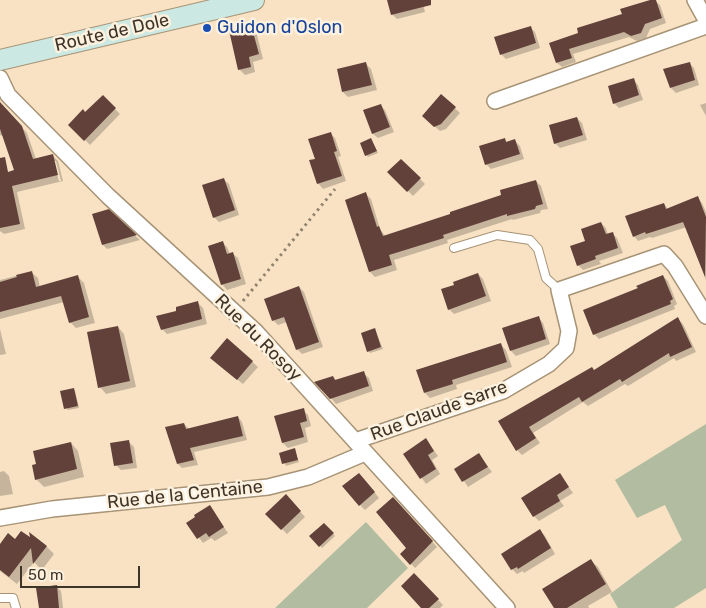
<!DOCTYPE html>
<style>
body{margin:0}
#map{position:relative;width:706px;height:608px;overflow:hidden;background:#f8e2c3;font-family:Rubik,sans-serif}
canvas{display:block}
.scale{position:absolute;left:20px;top:566px;width:120px;height:22px;box-sizing:border-box;border:2px solid #3e352a;border-top:0;padding-left:6px;font-size:15px;line-height:18px;white-space:nowrap;color:#3e352a;-webkit-text-stroke:4px #fef1de;paint-order:stroke}
</style>
<div id="map">
<canvas width="706" height="608"></canvas>
<div class="scale">50 m</div>
</div>
<script>
const ctx = document.querySelector('canvas').getContext('2d');
ctx.lineJoin = 'round';
function paint(path, color) { ctx.fillStyle = color; ctx.fill(path, 'evenodd'); }
function stroke(path, color, width, dash) { ctx.strokeStyle = color; ctx.lineWidth = width; ctx.lineCap = dash ? 'butt' : 'round'; ctx.setLineDash(dash || []); ctx.stroke(path); }
function label(font, color, halo, rows, align = 'center') {
  ctx.font = font + ' Rubik,sans-serif'; ctx.lineWidth = 5; ctx.setLineDash([]); ctx.textBaseline = 'middle'; ctx.strokeStyle = halo; ctx.fillStyle = color; for (const [text, x, y, turn = 0] of rows) {
    ctx.save(); ctx.translate(x, y); ctx.rotate((+turn || 0) * Math.PI / 180); ctx.textAlign = isNaN(turn) ? turn : align; if (halo) ctx.strokeText(text, 0, 0); ctx.fillText(text, 0, 0); ctx.restore();
  }
}
paint(new Path2D(`
 M706,424V588L674,608H618L610,594L682,540L665,505L637,518L615,480Z
 M366,522L408,568L367,608H275Z`), '#b2bca0');
paint(new Path2D(`
 M388,0H422L425,12L397,19L392,14Z
 M654,0L660,5L666,23L650,29L646,38L637,41L629,37L573,54L576,62L562,67L557,63L580,34Z
 M250,22L255,27L263,59L253,62L255,72L245,75L239,69Z
 M530,27L535,32L540,48L506,59L501,54Z
 M689,63L694,68L699,85L676,93L671,88Z
 M366,64L371,69L377,90L348,97L343,92Z
 M633,79L638,85L643,100L619,108L614,103Z
 M442,96L460,113L446,129L440,131L423,116Z
 M103,97L120,114L90,145L70,125L86,114Z
 M0,103L27,133L36,159L52,155L58,161L63,181L17,192L25,229L4,234L0,231V175L15,171L3,136L0,135ZM53,161H56L61,181H59Z
 M706,103V116L700,105Z
 M380,105L385,110L394,132L378,138L373,134L364,111Z
 M577,118L582,123L587,140L560,148L555,143Z
 M330,133L335,138L341,156L338,157L346,181L323,189L318,183L316,160Z
 M371,140L378,153L368,157L366,155Z
 M505,140L508,143L515,141L520,146L524,159L491,169L486,164Z
 M401,160L425,184L413,196L389,172Z
 M223,179L229,184L239,215L219,222L214,217Z
 M536,181L541,186L548,209L541,210L540,213L513,220L512,219L447,240L448,243L394,260L397,270L375,277L370,272L366,194L371,199L380,229L386,237L503,196Z
 M698,198L702,203L706,212V280L687,227L652,238L650,237L638,241L634,236L664,204L668,209Z
 M108,211L140,240L107,249L103,245Z
 M601,223L606,228L608,235L612,233L617,238L623,253L599,261L601,264L583,270L578,265Z
 M222,242L227,247L230,254L232,253L238,258L246,284L227,290L222,284Z
 M31,272L38,278L40,288L78,277L84,283L95,323L76,328L70,322L64,302L0,319V280Z
 M478,274L483,279L491,301L454,314L449,309L455,285Z
 M663,276L668,281L677,304L674,306L675,309L599,339L594,334L639,289Z
 M299,287L304,292L323,347L302,354L297,349L287,322L278,325L273,320Z
 M198,303L203,308L207,324L167,334L162,329Z
 M538,317L543,323L550,344L516,356L511,351Z
 M678,319L683,324L696,352L676,361L674,358L628,386L625,384L588,406L583,402L533,433L540,443L522,455L517,450L499,422L594,372Z
 M118,327L124,334L136,387L106,394L100,387Z
 M0,329L6,354L0,355Z
 M375,330L383,349L370,353L368,351Z
 M227,339L258,367L243,384L216,363Z
 M501,345L506,350L512,367L456,385L457,389L430,398L425,393Z
 M363,373L369,378L373,391L336,404L331,398L333,377L337,381Z
 M73,389L75,391L79,408L68,410L66,408Z
 M303,410L308,415L311,426L305,428L308,442L288,448L283,443L276,417Z
 M238,417L242,422L247,440L194,452L198,465L182,468L178,464L184,424L189,429Z
 M426,440L438,456L432,460L440,474L426,484L405,454Z
 M128,441L134,447L137,468L121,470L116,465Z
 M71,443L78,451L84,477L44,487L36,479Z
 M294,449L299,462L286,466L280,453Z
 M479,455L492,472L468,487L456,469Z
 M4,471L9,476L13,494L0,496V472Z
 M560,475L573,493L560,501L564,506L539,521L534,516Z
 M364,479L379,498L365,510L360,505Z
 M286,496L305,517L287,534L267,514Z
 M398,503L437,547L415,568L402,554L408,548Z
 M209,506L228,533L215,541L211,538L203,543L188,523Z
 M324,524L335,536L322,548L311,536Z
 M540,531L545,536L555,554L524,573L523,571L517,574L512,569Z
 M15,540L46,546L54,554L42,570L34,562L17,584L0,571V547Z
 M591,561L598,567L612,592L588,606L589,608H555Z
 M414,575L443,605L440,608H423Z
 M56,586L61,591L63,608H40Z`), '#0003');
paint(new Path2D(`
 M387,0H431V5L391,15Z
 M650,0H656L662,18L645,24L641,33L631,36L624,32L569,49L572,58L556,63L549,43L578,33L577,28L622,14L620,9Z
 M250,21L259,54L249,57L251,67L238,70L228,26Z
 M531,26L536,43L500,55L494,37Z
 M366,62L372,85L342,92L337,69Z
 M690,62L695,80L670,88L663,69Z
 M634,78L639,95L613,104L608,86Z
 M441,94L456,107L441,124L434,127L422,116Z
 M103,95L116,108L84,141L68,125L83,109L85,112Z
 M0,102L22,126L33,159L53,154L58,175L12,186L20,224L0,228V158L5,157L8,172L14,170L0,129Z
 M381,104L390,127L372,134L363,110Z
 M577,117L583,135L554,144L549,125Z
 M331,132L337,151L334,152L342,176L317,184L309,160L315,159L308,139Z
 M371,138L377,151L365,156L360,143Z
 M505,138L506,142L515,139L520,154L485,165L479,146Z
 M401,159L421,178L407,192L387,172Z
 M224,178L235,210L213,218L202,185Z
 M536,180L543,204L536,206L535,209L507,216V214L443,235L444,238L389,255L392,265L369,272L345,200L366,192L377,227L379,226L383,236L450,214V212L501,195L500,190Z
 M698,196L706,217L705,277L683,222L646,234L645,232L633,237L625,216L664,203L666,209Z
 M109,209L137,235L102,245L92,214Z
 M601,222L606,234L613,232L618,248L595,256L596,259L577,266L570,246L585,241L581,229Z
 M223,241L227,254L233,252L241,279L221,285L208,246Z
 M32,271L36,287L78,275L89,317L69,323L61,296L0,312V282L17,277L16,275Z
 M478,273L486,296L448,310L441,289L454,285L453,282Z
 M663,275L673,299L670,301L671,304L593,335L583,310L638,288L636,286Z
 M299,286L319,342L296,350L284,317L272,321L264,299Z
 M198,301L202,319L161,330L156,316L176,311V307Z
 M539,316L546,339L510,351L502,328Z
 M678,317L692,347L670,357L669,353L622,382L620,379L582,402L579,397L529,427L536,438L516,451L498,421L592,367L594,370Z
 M118,326L130,381L98,388L87,332Z
 M375,328L381,347L367,352L361,333Z
 M227,338L253,361L237,380L210,358Z
 M501,343L507,362L452,380L453,384L424,393L416,370Z
 M364,371L369,386L330,399L314,382L333,376L335,380Z
 M74,388L78,406L64,409L60,391Z
 M304,408L307,421L300,423L304,437L282,443L274,416Z
 M238,416L243,436L190,448L194,460L177,464L165,427L184,423L186,429Z
 M426,438L434,451L428,455L436,469L420,479L403,454Z
 M129,440L133,463L114,466L110,443Z
 M71,442L77,469L35,480L32,465L36,464L33,451Z
 M295,448L298,460L282,464L279,453Z
 M479,453L488,467L462,482L454,469Z
 M359,473L375,492L359,506L342,486Z
 M560,473L569,487L557,495L560,501L533,517L521,498Z
 M286,494L301,511L281,530L265,514Z
 M393,497L433,541L410,565L400,554L406,548L376,512Z
 M210,505L224,527L209,537L206,533L197,539L186,523L195,517L194,515Z
 M324,523L334,533L319,547L309,536Z
 M540,529L551,548L518,569L517,567L511,570L501,554Z
 M21,531L30,537L29,532L47,546L33,564L31,548L9,577L0,570V544L8,533L15,539Z
 M591,559L606,584L567,608H554L542,589Z
 M414,573L439,599L429,608H421L401,586Z
 M57,585L59,608H39L36,588Z`), '#61413a');
const lane = new Path2D(`
 M454,248L497,235L530,240L538,249L546,278L559,290
 M0,598H13L16,608`);
const street = new Path2D(`
 M695,0L706,20
 M0,78L8,95L108,196L256,332L507,608
 M495,101L706,26
 M355,441L503,391L549,364L566,348L569,331L559,290L664,254L675,266L706,316
 M0,518L52,509L268,487L308,477L365,453`);
const secondary = new Path2D(`
 M0,60L254,0`);
stroke(lane, '#a79376', 10);
stroke(street, '#a79376', 18);
stroke(secondary, '#a79376', 22);
stroke(new Path2D(`
 M243,301L335,189`), '#92836f', 3, [2.5, 4]);
stroke(lane, '#fff', 8);
stroke(street, '#fff', 15);
stroke(secondary, '#cbe9e2', 20);
for (const [x, y, r, color] of [
 [207,28,5,"#1a4fb4"]
]) { const dot = new Path2D(); dot.arc(x, y, r, 0, 2 * Math.PI); ctx.fillStyle = color; ctx.fill(dot); stroke(dot, '#fef1de', 2); }
label('18px', '#164399', '#fef1de', [
 ["Guidon d'Oslon",217,28]
], 'left');
label('18px', '#3e352a', '#fef1de', [
 ["Route de Dole",112,33,-13],
 ["Rue du Rosoy",258,338,45],
 ["Rue Claude Sarre",439,411,-20],
 ["Rue de la Centaine",185,495,-6]
]);
</script>
